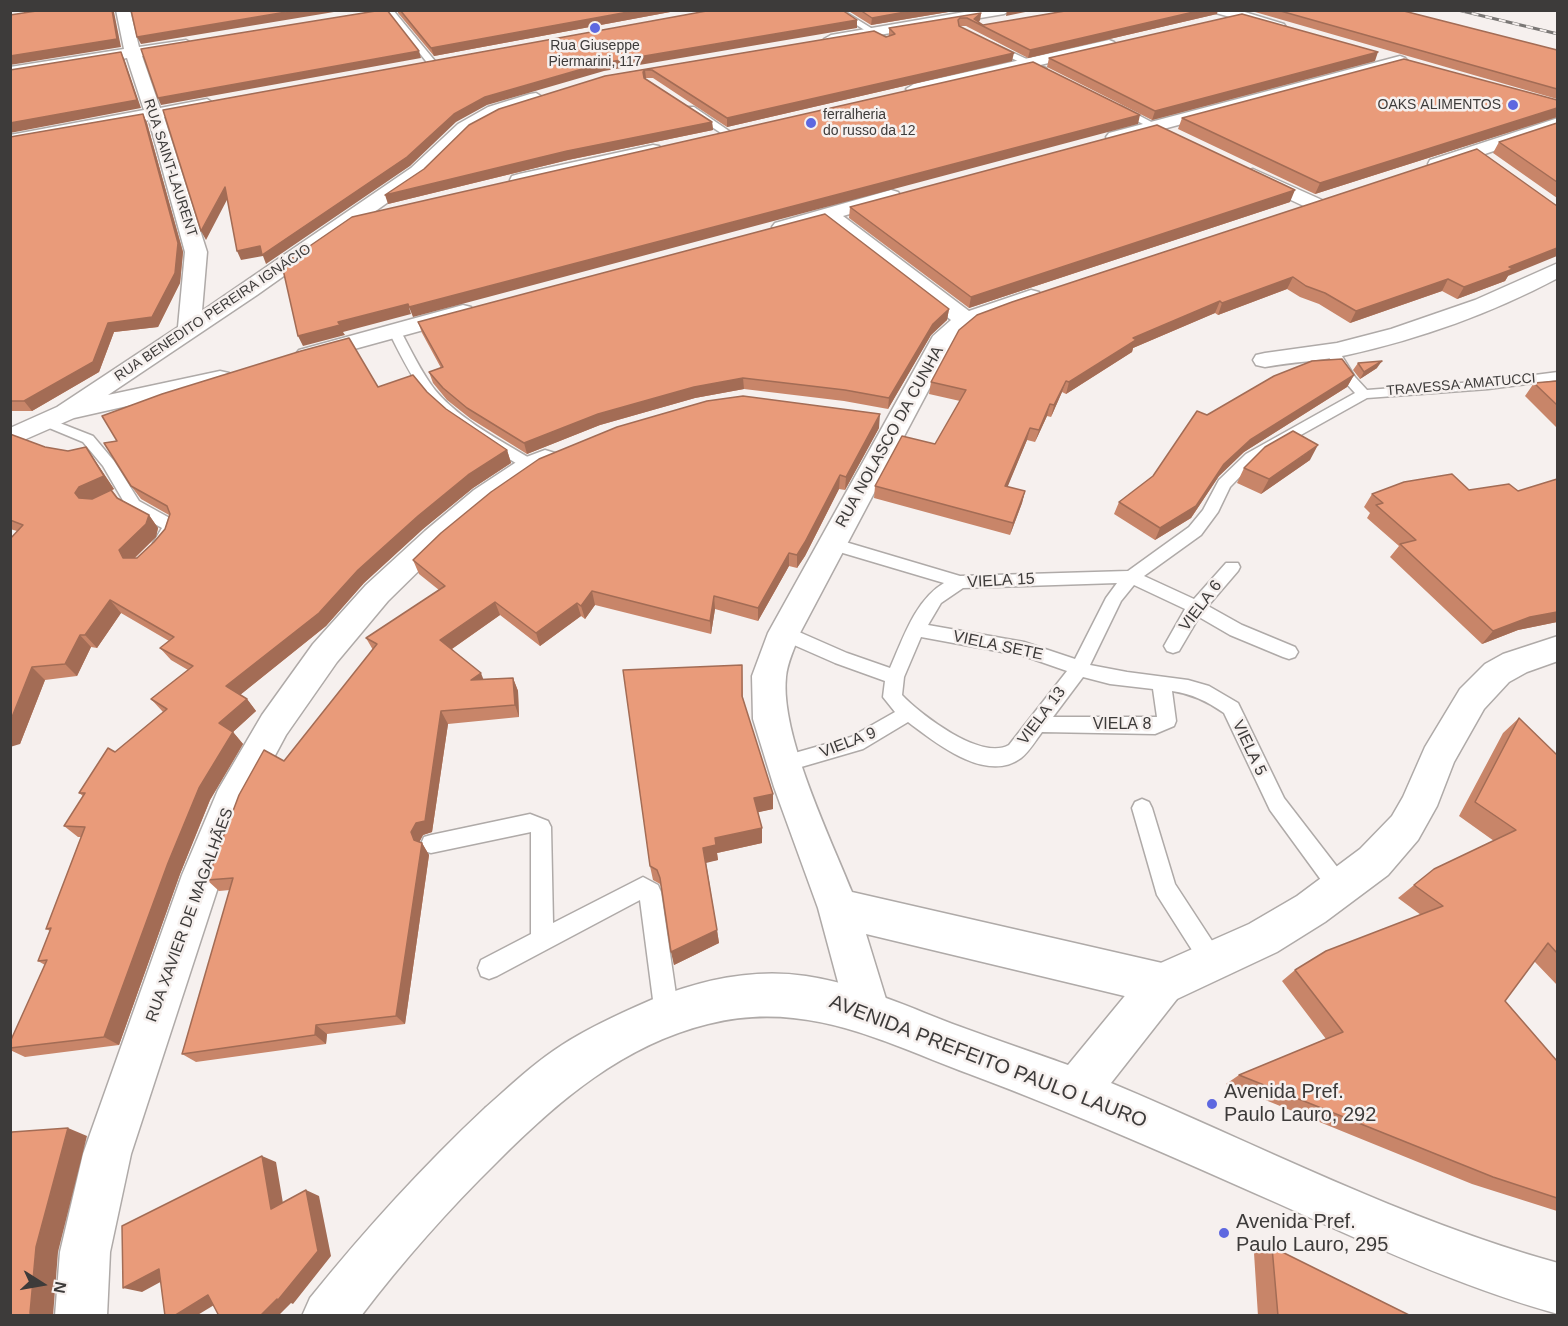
<!DOCTYPE html>
<meta charset="utf-8">
<style>
body{margin:0}
#map{position:relative;width:1568px;height:1326px;overflow:hidden;background:#f6f0ee;font-family:Arial,sans-serif}
canvas{display:block}
.frame{position:absolute;inset:0;border:12px solid #3d3b3a;pointer-events:none}
.north{position:absolute;left:12px;top:1254px;width:60px;height:60px;-webkit-text-stroke:4px #f6f0ee;paint-order:stroke;rotate:101deg;font-size:16px;font-weight:700;line-height:24px;text-align:center;color:#3d3b3a}
.north::after{content:'';display:block;margin:auto;width:21px;height:27px;background:#3d3b3a;clip-path:polygon(50% 0,100% 100%,50% 72%,0 100%)}
</style>
<div id="map">
<canvas width="1568" height="1326"></canvas>
<div class="frame"></div>
<div class="north">N</div>
</div>
<script>
const ctx = document.querySelector('canvas').getContext('2d');
ctx.lineJoin = 'round';
function stroke(path, color, width, dash) { ctx.strokeStyle = color; ctx.lineWidth = width; ctx.lineCap = dash ? 'butt' : 'round'; ctx.setLineDash(dash || []); ctx.stroke(path); }
function paint(path, color) { ctx.fillStyle = color; ctx.fill(path, 'evenodd'); }
function label(font, color, halo, rows, align = 'center') {
  ctx.font = font + ' Arial,sans-serif'; ctx.lineWidth = 5; ctx.setLineDash([]); ctx.textBaseline = 'middle'; ctx.strokeStyle = halo; ctx.fillStyle = color; for (const [text, x, y, turn = 0] of rows) {
    ctx.save(); ctx.translate(x, y); ctx.rotate((+turn || 0) * Math.PI / 180); ctx.textAlign = isNaN(turn) ? turn : align; if (halo) ctx.strokeText(text, 0, 0); ctx.fillText(text, 0, 0); ctx.restore();
  }
}
const lane = new Path2D(`
 M386,10H393L435,61V65H429Z
 M833,10H842L892,41L885,43Z
 M992,43L1046,68L1047,70L1040,72L989,47L988,45Z
 M1115,106H1121L1159,126L1151,128L1115,110Z
 M688,107H694L732,133L724,135L688,111Z
 M394,326L400,330C411,350 421,372 435,390C461,421 502,441 536,462L538,465L536,468C525,471 513,461 503,455C476,438 445,420 425,395C410,375 399,352 388,330Z
 M1332,347L1337,348L1355,377L1367,390L1488,381L1558,372V380L1488,389L1367,398L1256,460L1230,487L1218,512L1201,535L1144,576L1194,599L1226,563H1238L1240,567L1238,571L1208,606L1242,625L1295,647L1298,652L1295,657L1289,659L1283,657L1230,635L1199,617L1179,651L1173,653L1167,651L1164,646L1185,609L1134,585L1121,601L1090,665L1127,672L1188,680L1209,686L1238,703L1284,798L1348,881L1351,888L1348,895L1340,898L1332,895L1270,810L1224,713C1207,701 1192,694 1172,691L1176,721L1174,726L1155,734L1042,732C1036,740 1029,752 1021,758C986,784 936,743 908,722L863,749L784,772L777,770L774,764L777,758L851,737L895,712L883,697L885,681L835,663L778,638L775,633L778,628L784,626L790,628L847,653L890,668C903,639 915,600 944,583L826,548L824,544L826,540L832,538L960,576L1128,571L1189,527L1203,510L1219,480L1246,454L1355,393L1345,382L1325,351ZM1117,583L1106,598L1075,659L1024,642L928,625L941,603L963,588ZM921,637L1024,656L1067,671L1009,745C981,761 921,715 902,695L904,677ZM1083,677L1110,684L1153,689L1157,717H1053Z
 M47,418L93,436L114,461L139,501L175,521L178,530L167,547H155L153,543L162,528L128,509L103,466L83,442L42,425L40,422L42,419Z
 M1142,799L1149,802L1152,808L1175,884L1220,953L1223,961L1220,969L1212,972L1204,969L1157,895L1132,808L1135,802Z
 M530,814L548,821L551,827L553,923L643,877L658,885L661,892L679,1015L675,1023L667,1027L659,1023L655,1015L640,900L497,976L489,979L481,976L478,968L481,960L531,934V832L431,853L424,851L421,844L424,837L431,835Z`);
const street = new Path2D(`
 M116,10H130L139,47L186,40L193,44L186,48L142,56L160,108L207,99L215,104L213,108L164,117L207,252L202,311L411,168L458,124L488,107L530,94L536,93L544,98L542,102L500,115L470,132L425,176L257,295L108,395L220,371L229,373L232,378L229,383L74,418L10,446V428L57,407L178,327L185,252L149,120L10,145V135L144,110L127,58L10,77V67L124,49Z
 M976,10H1011L1004,14L831,43L824,39L831,35Z
 M1214,10H1238L1284,24L1286,27L1279,31L1216,13Z
 M1109,40L1114,42L1117,45L1114,48L914,94L906,89L914,84Z
 M1400,56L1405,58L1408,61L1405,64L1115,142L1109,141L1106,137L1109,133Z
 M1558,118V129L1444,168H1430L1428,164L1430,160Z
 M653,145L659,146L662,150L659,154L519,186L512,184L510,180L512,176L519,174Z
 M1253,169L1322,200L1325,204L1322,208H1308L1246,179L1244,175L1246,171Z
 M891,190L898,192L901,196L898,200L843,216L969,311L1031,290L1039,292L1042,297L1039,302L974,325L955,340L800,633C795,647 787,663 786,677C780,734 830,837 852,892L1162,963L1177,969L1183,984L1177,999L1162,1005L866,934L890,1012L883,1027L868,1034L853,1027L846,1012L818,908L774,787L753,719L752,676L768,633L933,336L951,320L825,221L782,233L775,231L772,227L775,223Z
 M1558,263V278C1492,313 1420,339 1347,355C1320,361 1292,362 1265,367L1256,365L1253,360L1256,355L1265,353L1337,343L1391,329L1475,300Z
 M463,305L471,307L474,312L471,317L307,362L299,360L295,355L299,350Z
 M545,450L555,453L559,459L555,465L541,471L494,504L445,545L388,601L337,662L286,735L248,806L222,875L131,1154L110,1252L107,1316H55L60,1252L83,1154L182,875L218,790L262,715L313,644L366,585L425,531L474,490L521,459Z`);
const secondary = new Path2D(`
 M1558,636V661L1527,672L1509,682L1484,709L1454,762L1437,806L1418,840L1388,875L1325,922L1277,952L1177,999L1111,1083C1257,1144 1405,1221 1558,1263V1314C1460,1287 1369,1244 1277,1203C1176,1158 1076,1114 972,1075C883,1042 806,999 708,1024C623,1045 558,1101 498,1161C449,1209 403,1261 361,1316H302L310,1298C364,1231 422,1167 485,1108C510,1086 534,1063 562,1045C590,1027 621,1013 651,1000C700,980 753,968 806,976C860,984 910,1008 961,1027C996,1040 1032,1052 1068,1065L1147,969L1249,924L1297,896L1360,849L1392,816L1403,797L1425,747L1460,689L1485,664L1503,654Z`);
stroke(lane, '#afaaa8', 3);
stroke(street, '#afaaa8', 3);
stroke(secondary, '#afaaa8', 3);
paint(lane, '#fff');
paint(street, '#fff');
paint(secondary, '#fff');
const rail = new Path2D(`
 M1458,10L1558,34`);
stroke(rail, '#7a7775', 3);
stroke(rail, '#f6f0ee', 2, [7]);
paint(new Path2D(`
 M398,10H681L434,56L398,13Z
 M847,10H960L871,25Z
 M1248,10H1400L1557,50V99Z
 M981,13L980,20L979,22L983,25L1217,14L1028,58L966,26H959L1012,61L727,127L653,78H646L645,79L712,122L713,130L568,160L388,204L605,76L874,31L886,37L889,36V28Z
 M1049,58L1375,61L1152,120L1047,67Z
 M1557,100V117L1315,194L1178,129L1182,118Z
 M143,114L147,123L183,252L180,283L158,327L114,332L99,372L32,411H10V137Z
 M1557,123V198L1493,153L1499,142Z
 M1477,149L1508,276L1505,281L1457,299L1442,291L1350,323L1319,304L1300,297L1287,289L1218,315L1215,313L1133,348L1132,352L1066,394L1062,392L1051,417L1047,416L1035,442L1027,440L1007,487L1025,491L1022,503L1010,535L874,498L875,486L935,444L960,401L929,394L931,382Z
 M1290,202L969,308L849,218L850,207Z
 M949,309L947,320L931,335L888,409L844,401L744,389L695,398L600,425L527,454L471,419L447,400L433,383L429,372L441,368L422,333L418,322Z
 M1358,363L1377,368L1360,379L1353,370Z
 M1354,375L1347,387L1244,452L1219,476L1191,518L1155,540L1114,514L1119,502L1153,476L1207,415Z
 M1557,381V428L1525,396L1534,383Z
 M378,387L427,392L446,409L507,450L511,463L473,488L423,529L364,583L326,626L240,695L247,699L256,711L233,732L243,744L210,800L180,874L119,1045L25,1057L10,1050V1042L45,965L38,961L50,931L46,929L81,837H78L64,826L83,796L79,793L115,752L163,712L151,699L188,670L171,660L160,648L169,641L121,613L97,648L91,647L77,676L45,680L20,744L17,531L10,529V434L45,447L68,451L86,447L114,489L112,490L118,498L149,515L158,528L156,537L135,558H137L154,542L165,529L169,515L141,499L131,486Z
 M879,428L845,490L839,489L805,556L797,568L789,566L758,621L715,609L711,634L595,605L585,619L581,616L540,646L500,615L452,649L483,679L513,678L518,691L519,717L448,724L432,832L423,835L419,842L422,843L429,855L405,1024L327,1034L326,1044L196,1062L182,1054L230,890L219,891L207,880L284,761L373,650L366,638L439,590L419,574L413,560Z
 M1310,460L1261,494L1237,483L1244,468Z
 M1557,479V622L1518,630L1482,644L1390,557L1399,546L1367,518L1370,513L1364,507L1372,494L1469,490L1518,491Z
 M742,665L743,698L773,809L758,812L762,828V843L717,853L718,860L706,862L719,943L674,965L661,887L660,884L653,880L650,866Z
 M1519,718L1557,755V985L1534,961L1505,1001L1557,1061V1060V1211L1472,1184L1226,1084L1239,1075L1326,1039L1282,981L1295,970L1421,915L1398,898L1414,885L1494,841L1459,816L1503,733Z
 M1272,1247L1411,1316H1258L1254,1253Z`), '#c88569');
paint(new Path2D(`
 M112,10H114V12L121,47L10,65V56Z
 M298,10H346L141,44L137,37Z
 M639,10H681L434,56L431,48Z
 M916,10H960L871,25L872,18Z
 M1007,10H1035L1006,16Z
 M1202,10H1218L1217,14L1028,58L1030,50Z
 M981,13L980,20L977,23L974,19Z
 M857,20V28L604,71L487,105L456,122L410,166L266,264L263,256L241,260L237,251L454,114L485,97L603,63Z
 M419,51L421,58L161,105L158,98Z
 M121,52L125,61L141,108L10,133V123Z
 M1378,52L1375,61L1152,120L1155,111Z
 M1014,53L1012,61L727,127V118Z
 M645,70L646,78L644,80L643,72Z
 M1557,108V117L1315,194L1320,183Z
 M143,114L147,123L183,252L180,283L158,327L114,332L99,372L32,411L24,401Z
 M1140,115L1138,124L413,317L409,307Z
 M712,122L713,130L568,160L388,204L385,195L567,151Z
 M225,187L229,196L206,240L201,231Z
 M1295,190L1290,202L969,308L971,297Z
 M1557,248V256L1508,276L1505,281L1457,299L1464,287L1509,267Z
 M1293,277L1287,289L1218,315L1222,303Z
 M1448,279L1442,291L1350,323L1356,311Z
 M1220,301L1215,313L1133,348L1132,352L1066,394L1069,382L1133,338Z
 M408,304L411,314L343,332L345,335L303,346L298,336L338,322Z
 M949,309L947,320L931,335L888,409L889,398L933,324Z
 M1382,361L1377,368L1360,379L1364,372Z
 M1354,375L1347,387L1244,452L1219,476L1191,518L1155,540L1160,528L1224,464L1250,440Z
 M743,378L744,389L695,398L600,425L527,454L524,443L598,414L694,387Z
 M1066,381L1062,392L1051,417L1054,405Z
 M1050,404L1047,416L1035,442L1039,430Z
 M880,414L879,428L845,490L846,477Z
 M1030,428L1027,440L1003,498L1005,486Z
 M1318,445L1310,460L1261,494L1269,479Z
 M86,447L114,489L89,501L79,498L75,493Z
 M507,450L511,463L473,488L423,529L364,583L326,626L235,699L226,686L418,516L468,475Z
 M840,475L839,489L805,556L797,568V555Z
 M1025,491L1022,503L1010,535L1013,523Z
 M149,515L158,528L156,537L129,563L123,558L119,550Z
 M789,553V566L758,621V608Z
 M592,591L595,605L585,619L581,606Z
 M714,596L715,609L711,634L710,621Z
 M110,600L121,613L97,648L85,635Z
 M495,602L500,615L446,653L440,640Z
 M577,603L581,616L540,646L536,633Z
 M1557,612V622L1518,630L1482,644L1493,631L1530,617Z
 M80,635L91,647L77,676L65,664Z
 M32,667L45,680L20,744L10,747V722Z
 M481,673L486,686L471,680Z
 M513,678L518,691L519,717L515,705Z
 M247,699L256,711L233,732L243,744L210,800L180,874L119,1045L104,1037L219,723Z
 M441,711L448,724L432,832L423,835L419,843H422L429,855L405,1024L396,1016L414,840L411,832Z
 M773,794V809L755,813L754,798Z
 M762,828V843L717,853L718,860L706,863L703,848L715,838Z
 M717,930L719,943L674,965L671,952Z
 M316,1025L327,1034L326,1044L315,1035Z
 M68,1128L87,1136L58,1252L53,1316H32L30,1313L36,1247Z
 M262,1156L276,1162L285,1215L271,1209Z
 M306,1190L319,1196L331,1256L293,1304L291,1303L278,1316H260Z
 M159,1269L177,1273L142,1292L123,1288Z
 M208,1295L224,1299L196,1316H174Z`), '#a36c55');
const building = new Path2D(`
 M43,10H112L117,39L10,56V15Z
 M131,10H298L137,37Z
 M382,10H387L419,51L158,98L141,49Z
 M400,10H639L431,48Z
 M712,10H842L857,20L603,63L485,97L454,114L407,157L262,255L260,246L237,251L225,187L201,231L163,110Z
 M860,10H916L872,18Z
 M1071,10H1202L1030,50L967,18H960L958,20L959,26L1014,53L727,118L652,70H645L643,72L644,78L712,122L567,151L385,195L424,169L469,125L499,109L605,76L874,31L886,37L895,34L889,28L981,13L974,19L983,25Z
 M1277,10H1400L1557,50V89Z
 M1242,14L1378,52L1155,111L1049,58Z
 M121,52L137,100L10,123V70Z
 M1404,59L1557,100V108L1320,183L1182,118Z
 M1033,62L1140,115L409,307L408,304L338,322L340,325L298,336L282,265L352,217Z
 M143,114L178,243L175,273L152,317L108,323L93,362L24,401H10V137Z
 M1557,123V182L1499,142Z
 M1157,125L1295,190L971,297L850,207Z
 M1477,149L1557,206V248L1509,267L1513,269L1464,287L1448,279L1356,311L1325,293L1306,286L1293,277L1222,303L1220,301L1133,338L1136,340L1069,382L1066,381L1054,405L1050,404L1039,430L1030,428L1005,486L1025,491L1013,523L875,486L902,436L935,444L966,390L931,382L959,330L977,315L1012,302Z
 M825,214L949,309L933,324L889,398L845,390L743,378L694,387L598,414L524,443L467,408L443,388L429,372L443,367L418,322Z
 M349,338L378,387L413,375L427,392L446,409L507,450L468,475L418,516L358,570L319,613L226,686L247,699L219,723L233,732L199,788L168,863L104,1037L10,1048V1042L47,960L38,961L51,928L46,929L85,827L64,826L85,793H79L108,748L115,752L167,709L151,699L193,666L160,648L174,637L110,600L85,635H80L65,664L32,667L10,722V539L23,525L10,520V434L45,447L68,451L86,447L104,476L79,487L75,493L79,498L92,499L111,490L117,498L149,515L146,524L119,550L123,558H137L154,542L165,529L170,514L167,506L131,486L104,443L117,441L102,416L162,394L301,351Z
 M1342,359L1354,375L1250,440L1224,464L1196,506L1160,528L1119,502L1153,476L1197,411L1207,415L1274,376L1312,361Z
 M1382,361L1364,372L1358,363Z
 M1557,381V405L1534,383Z
 M743,396L880,414L846,477L840,475L805,542L797,555L789,553L758,608L714,596L710,621L592,591L581,606L577,603L536,633L495,602L440,640L481,673L471,680L513,678L515,705L441,711L425,821L416,823L411,832L414,840L422,843L396,1016L316,1025L315,1035L182,1054L233,878L207,880L239,795L264,750L284,761L377,644L366,638L445,586L413,560L441,533L491,492L539,459L617,427L707,401Z
 M1293,431L1318,445L1269,479L1244,468L1265,447Z
 M1452,474L1469,490L1509,484L1518,491L1557,479V612L1530,617L1493,631L1400,544L1416,540L1376,505L1383,503L1372,494L1404,482Z
 M742,665V696L773,794L754,798L762,828L715,838L716,845L703,848L717,930L671,952L660,878L657,870L650,866L623,670Z
 M1519,718L1557,755V953L1548,943L1505,1001L1557,1061V1060V1198L1493,1177L1239,1075L1343,1032L1295,970L1326,951L1443,906L1414,885L1434,869L1516,830L1475,802Z
 M68,1128L36,1247L30,1313L32,1316H10V1136L12,1132Z
 M262,1156L271,1209L306,1190L318,1251L278,1300L277,1299L260,1316H219L208,1295L174,1316H165L159,1269L123,1288L122,1226Z
 M1272,1247L1411,1316H1278Z`);
paint(building, '#e99b7a');
stroke(building, '#a36c55', 1.5);
for (const [x, y, r, color] of [
 [595,28,6,"#5e68e0"],
 [1513,105,6,"#5e68e0"],
 [811,123,6,"#5e68e0"],
 [1212,1104,6,"#5e68e0"],
 [1224,1233,6,"#5e68e0"]
]) { const dot = new Path2D(); dot.arc(x, y, r, 0, 2 * Math.PI); ctx.fillStyle = color; ctx.fill(dot); stroke(dot, '#f6f0ee', 2); }
label('14px', '#3d3b3a', '#f6f0ee', [
 ["Rua Giuseppe",595,46],
 ["Piermarini, 117",595,62],
 ["OAKS ALIMENTOS",1501,105,"right"],
 ["ferralheria",823,115,"left"],
 ["do russo da 12",823,131,"left"]
]);
label('14px', '#3d3b3a', '#f6f0ee', [
 ["RUA SAINT-LAURENT",170,168,72],
 ["RUA BENEDITO PEREIRA IGNÁCIO",213,313,-34],
 ["TRAVESSA AMATUCCI",1461,385,-5]
]);
label('16px', '#3d3b3a', '#f6f0ee', [
 ["RUA NOLASCO DA CUNHA",890,437,-61],
 ["VIELA 15",1001,581,-3],
 ["VIELA 6",1201,606,-53],
 ["VIELA SETE",998,646,12],
 ["VIELA 13",1042,716,-53],
 ["VIELA 8",1122,725],
 ["VIELA 9",848,743,-21],
 ["VIELA 5",1249,748,65],
 ["RUA XAVIER DE MAGALHÃES",190,915,-70]
]);
label('20px', '#3d3b3a', '#f6f0ee', [
 ["AVENIDA PREFEITO PAULO LAURO",988,1062,21]
]);
label('20px', '#3d3b3a', '#f6f0ee', [
 ["Avenida Pref.",1224,1092],
 ["Paulo Lauro, 292",1224,1115],
 ["Avenida Pref.",1236,1222],
 ["Paulo Lauro, 295",1236,1245]
], 'left');
</script>
